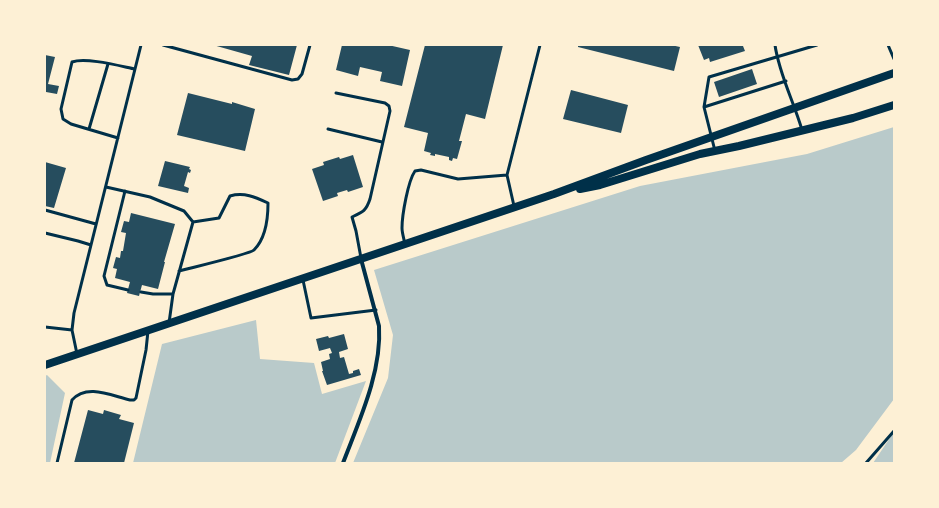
<!DOCTYPE html>
<style>
body{margin:0}
#map{position:relative;width:939px;height:508px;overflow:hidden;background:#fdf0d5;font-family:Poppins,sans-serif}
canvas{display:block}
.frame{position:absolute;inset:0;border:46px solid #fdf0d5;pointer-events:none}
</style>
<div id="map">
<canvas width="939" height="508"></canvas>
<div class="frame"></div>
</div>
<script>
const ctx = document.querySelector('canvas').getContext('2d');
ctx.lineJoin = 'round';
function paint(path, color) { ctx.fillStyle = color; ctx.fill(path, 'evenodd'); }
function stroke(path, color, width, dash) { ctx.strokeStyle = color; ctx.lineWidth = width; ctx.lineCap = dash ? 'butt' : 'round'; ctx.setLineDash(dash || []); ctx.stroke(path); }
paint(new Path2D(`
 M894,127V399L856,450L841,463H353L388,378L393,335L374,270L640,186L807,154Z
 M256,320L260,359L314,363L322,394L366,381L335,463H133L162,344Z
 M47,375L65,393L50,463H45V376Z
 M894,432V463H873Z`), '#b9caca');
paint(new Path2D(`
 M213,45H297L289,75L249,65L252,56Z
 M342,45H388L410,50L402,86L380,81L382,72L360,67L358,76L336,70Z
 M425,45H503L485,119L466,114L459,141H462L457,159L453,158L452,161L449,160V157L435,154V156L430,155L431,153L424,151L428,133L404,127Z
 M578,45H671L680,47L674,71L578,47Z
 M698,45H746L743,46L745,51L710,62L709,58L704,60Z
 M45,55L55,57L48,84L59,86L57,94L46,92L45,95Z
 M752,69L757,84L719,97L714,82Z
 M571,90L628,105L621,133L563,119Z
 M188,93L232,104V102L255,109L245,151L177,135Z
 M353,155L363,187L348,192L347,190L337,193L338,196L323,201L312,169L324,165L323,162L339,157L340,159Z
 M165,161L190,167L189,169L191,170L190,173L188,172L184,186L189,188L188,193L158,186Z
 M45,162L66,168L54,208L45,206Z
 M131,213L175,224L164,262H165L158,289L142,285L139,296L127,293L130,282L115,278L117,269L113,268L116,257L120,258L121,251H123L126,233L121,232L124,221L129,222Z
 M344,334L348,349L339,352L340,358L344,357L349,374L353,373V371L359,369L361,375L327,385L322,371H323L321,362L330,359L329,354L332,353L330,348L319,351L316,339L328,336L329,338Z
 M88,410L103,414L104,410L121,415L119,419L134,423L124,463H74Z`), '#264d5e');
stroke(new Path2D(`
 M163,45L292,80L298,79L302,74L310,45
 M775,45C779,74 794,102 802,130
 M888,45L894,59
 M336,93L385,103L389,106L390,111L370,199C366,211 363,212 352,217L356,231L361,258
 M704,107L786,81
 M89,129L108,64
 M328,129L382,142
 M118,138L71,124L63,119L61,109L72,62C86,57 120,66 135,69
 M715,151L704,107L709,77L817,45
 M106,187L150,197L184,211L193,222L173,294L169,323
 M125,191L104,276L107,285L128,290
 M514,206L507,175L540,45
 M45,210L96,224
 M45,233L78,241L91,245
 M405,244C404,239 402,233 402,228C402,215 408,181 415,171L421,170L458,179L507,175
 M179,271C190,268 250,254 254,250C266,238 268,218 268,203C255,197 244,192 230,196L219,218L193,222
 M303,280L311,318L376,310
 M141,292L153,294H173
 M45,327L72,330
 M77,354L72,330L74,313L141,45
 M57,463L72,400C87,383 112,396 130,400H134L136,398L146,350L148,331
 M866,463L894,431`), '#003049', 3);
stroke(new Path2D(`
 M343,463C359,421 382,372 379,326L361,259`), '#003049', 4);
stroke(new Path2D(`
 M580,189L600,185L700,154L739,146L853,118L894,105
 M45,365L554,194L646,160L894,73`), '#003049', 8);
</script>
